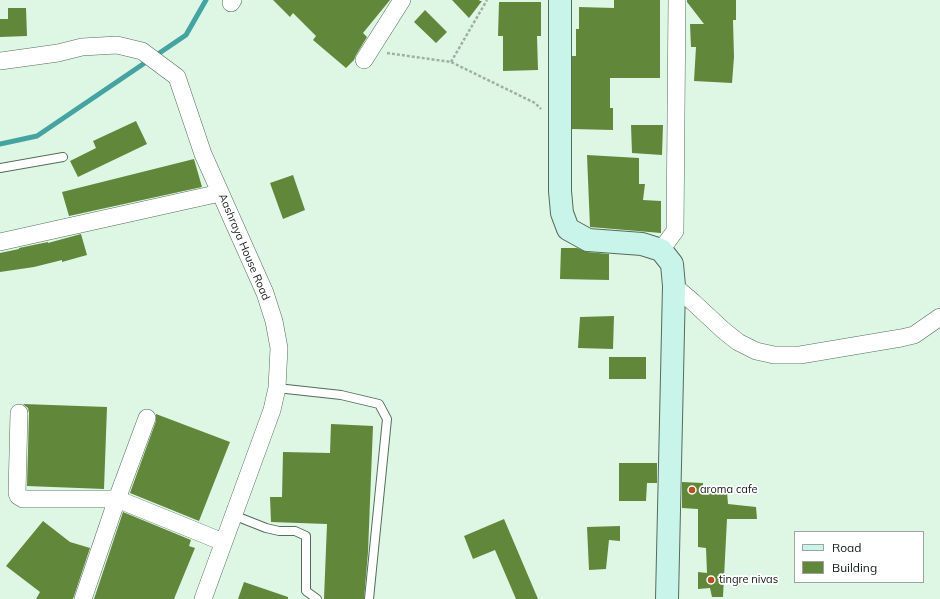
<!DOCTYPE html>
<style>
body{margin:0}
#map{position:relative;width:940px;height:599px;overflow:hidden;background:#def7e4;font-family:Mulish,sans-serif}
canvas{display:block}
.legend{position:absolute;left:794px;top:531px;width:130px;height:52px;box-sizing:border-box;background:#fff;border:1px solid #9fa3a0;margin:0;padding:5px 7px;list-style:none;font-size:12px;color:#101812}
.legend li{display:flex;align-items:center;gap:8px;height:20px}
.legend b{width:20px;border:1px solid #9fa3a0}
</style>
<div id="map">
<canvas width="940" height="599"></canvas>
<ul class="legend">
<li><b style="height:5px;background:#c8f4ea"></b>Road</li>
<li><b style="height:11px;background:#61873b"></b>Building</li>
</ul>
</div>
<script>
const ctx = document.querySelector('canvas').getContext('2d');
ctx.lineJoin = 'round';
function stroke(path, color, width, dash) { ctx.strokeStyle = color; ctx.lineWidth = width; ctx.lineCap = dash ? 'butt' : 'round'; ctx.setLineDash(dash || []); ctx.stroke(path); }
function paint(path, color) { ctx.fillStyle = color; ctx.fill(path, 'evenodd'); }
function label(font, color, halo, rows, align = 'center') {
  ctx.font = font + ' Mulish,sans-serif'; ctx.lineWidth = 3.5; ctx.setLineDash([]); ctx.textBaseline = 'middle'; ctx.strokeStyle = halo; ctx.fillStyle = color; for (const [text, x, y, turn = 0] of rows) {
    ctx.save(); ctx.translate(x, y); ctx.rotate((+turn || 0) * Math.PI / 180); ctx.textAlign = isNaN(turn) ? turn : align; if (halo) ctx.strokeText(text, 0, 0); ctx.fillText(text, 0, 0); ctx.restore();
  }
}
stroke(new Path2D(`
 M0,144L37,136L186,35L206,0`), '#45a3a2', 5);
paint(new Path2D(`
 M273,0H390L363,33L367,37L356,55L354,60L346,68L313,40L316,36L293,13L290,17Z
 M452,0H480L479,1H482L469,18Z
 M614,0H660V78H610V108H613V130L572,129V56H576V29H579V7L614,8Z
 M687,0H736V20H733L734,57L732,83L694,81L696,47H691L690,24H704L687,2Z
 M499,2H541V36H537L538,70L503,71V36H498Z
 M8,8H26L27,36L0,37V19H8Z
 M425,10L447,32L436,43L414,22Z
 M136,121L147,144L78,177L70,161L96,148L93,141Z
 M631,125H663L662,155L632,153Z
 M587,155L639,158V184H645L643,200L661,201V233L590,227Z
 M194,159L202,187L69,216L62,192Z
 M293,175L305,210L283,219L270,183Z
 M81,234L87,255L62,262V260L34,267L0,272V253L19,249V248L48,242V243Z
 M561,248H577L587,252L609,254V280L560,279Z
 M614,316L613,349L578,348L580,317Z
 M609,357H646V379H609Z
 M23,404L107,407L104,489L27,486L29,413L28,408Z
 M156,414L230,442L199,521L130,493L156,421Z
 M331,424L373,426L368,552L364,599H324L327,524L271,522L270,497H282L283,452L330,453Z
 M619,463H657V483H647L646,501H619Z
 M682,482L703,483V492H727L728,504L756,507L757,519H727L723,597H712L710,588L698,589V572L707,573L706,548L698,547V509L682,508Z
 M123,512L191,540L189,546L195,548L174,599H94Z
 M504,519L538,599H516L495,550L473,559L464,536Z
 M43,521L70,542L90,548L73,599H36L40,592L6,566Z
 M620,526V541L609,540L606,569L589,570L587,527Z
 M244,582L288,597V599H238Z`), '#61873b');
const lane = new Path2D(`
 M0,168L63,157
 M277,388L341,395L379,404L387,419L369,599
 M233,515L266,528L279,531H295L306,536V591L317,599`);
const street = new Path2D(`
 M231,3L233,0
 M364,60L402,0
 M0,61L58,53L82,47L117,45L142,51L177,77L203,154L265,293L274,321L279,348L277,388L272,410L203,599
 M0,242L220,193
 M661,250L675,231L677,0
 M674,286L693,302L723,330L738,342L756,351L774,355H800L901,338L914,335L940,317
 M19,413L17,493L18,496L23,499H117L147,418
 M83,599L117,499L223,542`);
const secondary = new Path2D(`
 M560,0V191L562,213L568,229L588,240L642,244L661,250L672,264L674,286L667,599`);
stroke(lane, '#556b5b', 10);
stroke(street, '#556b5b', 18);
stroke(secondary, '#556b5b', 24);
stroke(new Path2D(`
 M387,53L451,62L535,103L541,109
 M451,62L487,0`), '#9eb1a2', 2.5, [3, 2]);
stroke(lane, '#fff', 8);
stroke(street, '#fff', 17);
stroke(secondary, '#c8f4ea', 22);
for (const [x, y, r, color] of [
 [692,490,4,"#b6511f"],
 [711,580,4,"#b6511f"]
]) { const dot = new Path2D(); dot.arc(x, y, r, 0, 2 * Math.PI); ctx.fillStyle = color; ctx.fill(dot); stroke(dot, '#fff', 1.5); }
label('11px', '#101812', '#fff', [
 ["Aashraya House Road",244,247,67]
]);
label('11px', '#101812', '#fff', [
 ["aroma cafe",700,490],
 ["tingre nivas",719,580]
], 'left');
</script>
